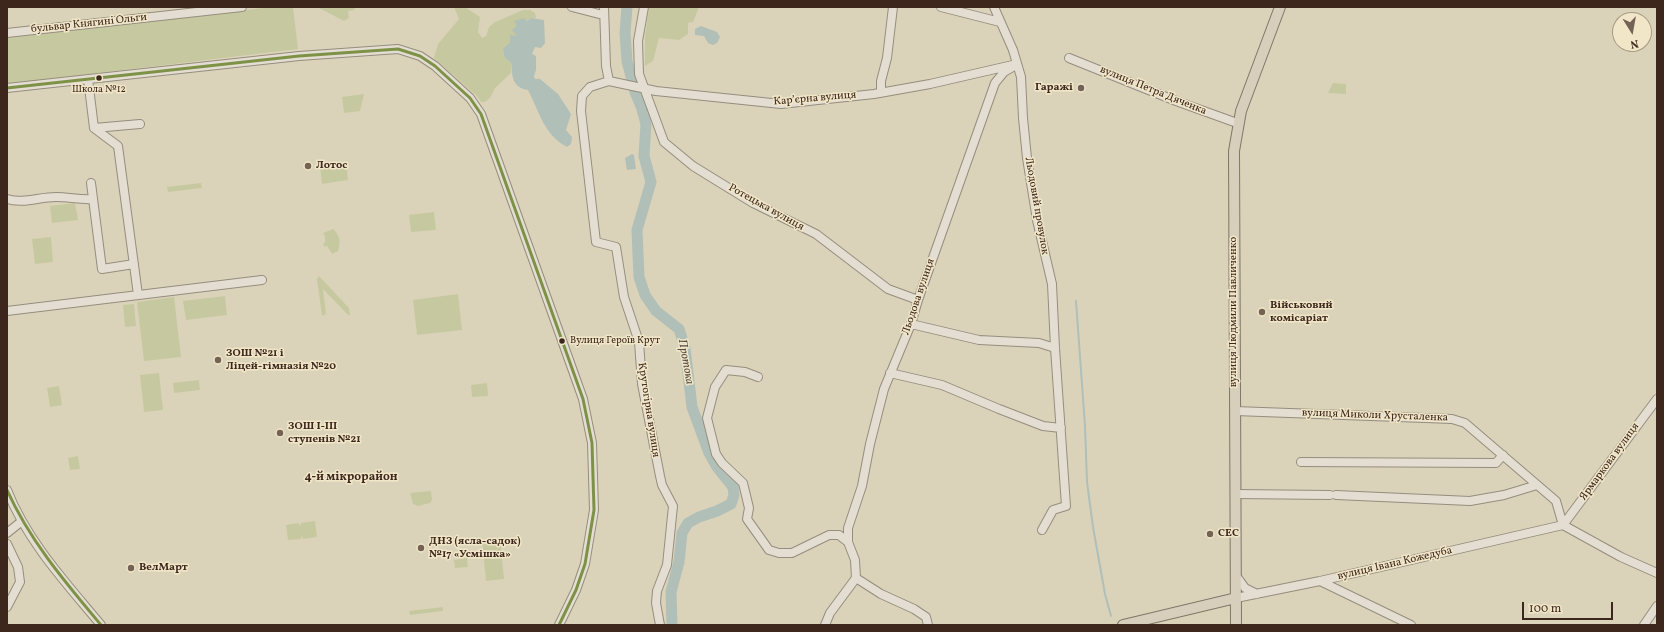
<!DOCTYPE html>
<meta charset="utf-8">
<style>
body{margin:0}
#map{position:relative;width:1664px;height:632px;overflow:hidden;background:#dbd3b9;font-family:Vollkorn,serif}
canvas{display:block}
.frame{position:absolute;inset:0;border:8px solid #3d271d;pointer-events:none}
.north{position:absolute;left:1612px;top:12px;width:40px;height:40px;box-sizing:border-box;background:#f1e7c8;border:1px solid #a99a84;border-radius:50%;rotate:169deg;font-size:11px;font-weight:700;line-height:16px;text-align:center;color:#3d271d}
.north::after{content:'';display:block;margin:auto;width:14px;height:18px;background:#746354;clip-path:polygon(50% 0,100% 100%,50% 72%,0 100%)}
.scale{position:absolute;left:1522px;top:602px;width:91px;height:18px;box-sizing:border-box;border:2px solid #3d271d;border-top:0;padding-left:5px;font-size:12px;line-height:14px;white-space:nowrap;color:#3d271d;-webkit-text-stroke:3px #f1e7c8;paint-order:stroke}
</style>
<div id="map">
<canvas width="1664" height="632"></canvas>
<div class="frame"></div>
<div class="north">N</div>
<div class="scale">100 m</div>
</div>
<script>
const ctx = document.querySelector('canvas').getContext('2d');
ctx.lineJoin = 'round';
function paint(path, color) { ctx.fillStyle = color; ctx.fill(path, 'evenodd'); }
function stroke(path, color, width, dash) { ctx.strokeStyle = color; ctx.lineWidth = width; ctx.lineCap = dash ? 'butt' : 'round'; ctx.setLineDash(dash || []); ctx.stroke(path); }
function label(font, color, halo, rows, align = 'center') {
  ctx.font = font + ' Vollkorn,serif'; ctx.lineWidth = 3; ctx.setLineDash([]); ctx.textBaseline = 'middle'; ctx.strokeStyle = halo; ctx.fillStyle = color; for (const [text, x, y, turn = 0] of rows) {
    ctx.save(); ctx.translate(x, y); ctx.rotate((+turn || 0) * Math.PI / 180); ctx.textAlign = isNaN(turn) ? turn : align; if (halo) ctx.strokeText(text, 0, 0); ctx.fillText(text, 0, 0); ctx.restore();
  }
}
paint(new Path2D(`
 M272,7H293L298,49L7,84V38Z
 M317,7H355L354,10L348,11L349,18L344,21Z
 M454,7H465L480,17L478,32L482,38L486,36L489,27L495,22L523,10H530L535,13L536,18H531L517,27V36L510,42L505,58L512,64L511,73L495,88L490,98L485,102H481L477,96L434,58L438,44L459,19Z
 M649,7H699L693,22L688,23V34L679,40L659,38L653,61L645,66V37Z
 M1333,83L1346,84V94L1328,93Z
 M364,94L360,111L344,113L342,97Z
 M346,164L348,180L322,184L320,167Z
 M201,183L202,188L168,192L167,187Z
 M75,203L78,220L52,223L50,206Z
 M434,212L436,230L411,232L409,215Z
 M333,229C340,235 341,242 338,251L332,254L327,246L324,247L323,243H325V236L323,233Z
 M51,237L53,262L35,264L32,239Z
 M319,276L349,308L350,315H348L323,289L326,314L322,316L317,279Z
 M458,294L462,330L417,335L413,300Z
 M225,296L227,315L186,320L183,301Z
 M174,297L181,357L144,361L137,302Z
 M134,304L136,326L125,327L123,305Z
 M159,373L163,410L144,412L140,375Z
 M199,380L200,390L174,393L173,383Z
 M487,383L488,396L472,397L471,385Z
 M59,386L62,405L50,407L47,388Z
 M78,456L80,469L70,470L68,458Z
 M431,491L432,500L430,503L418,506L413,504L410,493Z
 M315,521L317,537L303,539L302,536L301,537V539L288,540L286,525L299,523L300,526L301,525V523Z
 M500,538L504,579L486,581L482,540Z
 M467,558L468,567L455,568L454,560Z
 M443,607V611L410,615L409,611Z`), '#c6c99f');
paint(new Path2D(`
 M524,18L527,21L531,18L544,20L545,43L541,48L535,47L532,54L536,56V70L534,76L535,79H540L558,94L571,114L566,130L572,137L571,144L567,147C544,135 539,111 528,90C514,88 511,78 512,64L505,58L503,49L510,42V35L517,36L512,30L517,26L514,21Z
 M701,26L717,32L720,37L717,43L713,45L708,43L704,36L695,35V29Z
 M632,154L634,155L636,169L627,170L625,158Z`), '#b0bfb7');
stroke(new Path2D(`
 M1076,301L1085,426L1087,482L1093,527L1105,594L1111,616`), '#b0bfb7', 2);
stroke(new Path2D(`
 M627,7L625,33L627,61L635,92L642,109L646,124L644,156L651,182L637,230L639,277L645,295L656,311L679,329L685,348L692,407L709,453L717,467L733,487L734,495L731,504L717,511L699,517L688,523L682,533L679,562L671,592L672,625`), '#b0bfb7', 11);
const minor = new Path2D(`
 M572,7L603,15
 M604,7L606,66L609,81
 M644,7L638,41L639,74L664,142L693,166L753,203L816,234L888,289L918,300
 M941,7L1000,22
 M994,7L1013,50L1021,77L1023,118L1027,158L1037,220L1052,284L1055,348L1066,506L1053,510L1042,530
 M7,33L242,7
 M1069,58L1176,101L1237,123
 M88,79L94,128L118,146L138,295
 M7,88L299,56L398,49L420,56L435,66L470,98L481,114L583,399L592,443L594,510L585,564L576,590L559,625
 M881,92V81L887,58L893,7
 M94,128L140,124
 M91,183L102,269L134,264
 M7,199C23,204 39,197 56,197C69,197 80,200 93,199
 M7,311L262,280
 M911,324L979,340L1039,343L1055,348
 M890,373L942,385L999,409L1043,426L1061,428
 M758,377L745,372L726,370L715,387L707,418L716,454L722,463L743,483L749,508L747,519L769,550L779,553H792L829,535H839L848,542
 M1235,411L1452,419L1465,423L1556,501L1563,525
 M1301,462L1496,463L1503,455
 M7,490C27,541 66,583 101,625
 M1235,494L1330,495
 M1336,495L1470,501L1504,495L1537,485
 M1563,525L1657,399
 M7,533L22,521
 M7,544L18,567L20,582L7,607
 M1237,577L1245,588L1257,594
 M1320,581L1411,625
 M1236,598L1320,581L1563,525L1621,557L1657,573
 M660,625L656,603L657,591L667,565L673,506L662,485L660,476L642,384L639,342L624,297L616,247L596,242L581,111L582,96L590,87L609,81L656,91L781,104L874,94L930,84L1017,64
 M825,625L830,613L856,578
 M928,625L926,617L914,609L881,594L856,578L855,560L848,542V528L862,486L870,444L884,389L911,324L918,300L995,83L1004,72L1011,68
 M1644,625L1657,606`);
const major = new Path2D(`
 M1123,625L1236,598
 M1236,625L1234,151L1241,111L1280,7`);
stroke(minor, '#958d7e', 10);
stroke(major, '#7f7769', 12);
stroke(minor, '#e3ded1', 8);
stroke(major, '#d7cfbc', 10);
stroke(new Path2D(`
 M7,88L299,56L398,49L420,56L435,66L470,98L481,114L583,399L592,443L594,510L585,564L576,590L559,625
 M7,490C30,541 65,582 101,625`), '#7e9247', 3);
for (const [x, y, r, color] of [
 [99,78,3.5,"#3d271d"],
 [1081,88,4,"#746354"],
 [308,166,4,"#746354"],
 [1262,312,4,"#746354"],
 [562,341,3.5,"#3d271d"],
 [218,360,4,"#746354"],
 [280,433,4,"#746354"],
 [1210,534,4,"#746354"],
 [421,548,4,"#746354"],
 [131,568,4,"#746354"]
]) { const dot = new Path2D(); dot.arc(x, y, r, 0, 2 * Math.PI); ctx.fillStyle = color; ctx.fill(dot); stroke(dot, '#f1e7c8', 1.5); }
label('10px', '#3d271d', '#f1e7c8', [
 ["Школа №12",99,90],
 ["Вулиця Героїв Крут",570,341,"left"]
]);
label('11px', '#3d271d', '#f1e7c8', [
 ["бульвар Княгині Ольги",89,24,-6],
 ["вулиця Петра Дяченка",1153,91,22],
 ["Карʼєрна вулиця",815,99,-5],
 ["Льодовий провулок",1036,206,80],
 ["Ротецька вулиця",766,208,29],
 ["Льодова вулиця",919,297,-71],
 ["вулиця Людмили Павличенко",1234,312,-90],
 ["Крутогірна вулиця",648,410,81],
 ["вулиця Миколи Хрусталенка",1375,416,2],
 ["Ярмаркова вулиця",1610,462,-54],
 ["вулиця Івана Кожедуба",1395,564,-13]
]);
label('bold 11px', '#3d271d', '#f1e7c8', [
 ["Гаражі",1073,88,"right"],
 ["Лотос",316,166],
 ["Військовий",1270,306],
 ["комісаріат",1270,319],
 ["ЗОШ №21 і",226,354],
 ["Ліцей-гімназія №20",226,367],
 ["ЗОШ І-ІІІ",288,427],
 ["ступенів №21",288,440],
 ["СЕС",1218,534],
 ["ДНЗ (ясла-садок)",429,542],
 ["№17 «Усмішка»",429,555],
 ["ВелМарт",139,568]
], 'left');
label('italic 12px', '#554b43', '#f1e7c8', [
 ["Протока",685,362,80]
]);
label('bold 12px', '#3d271d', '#f1e7c8', [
 ["4-й мікрорайон",351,478]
]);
</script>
